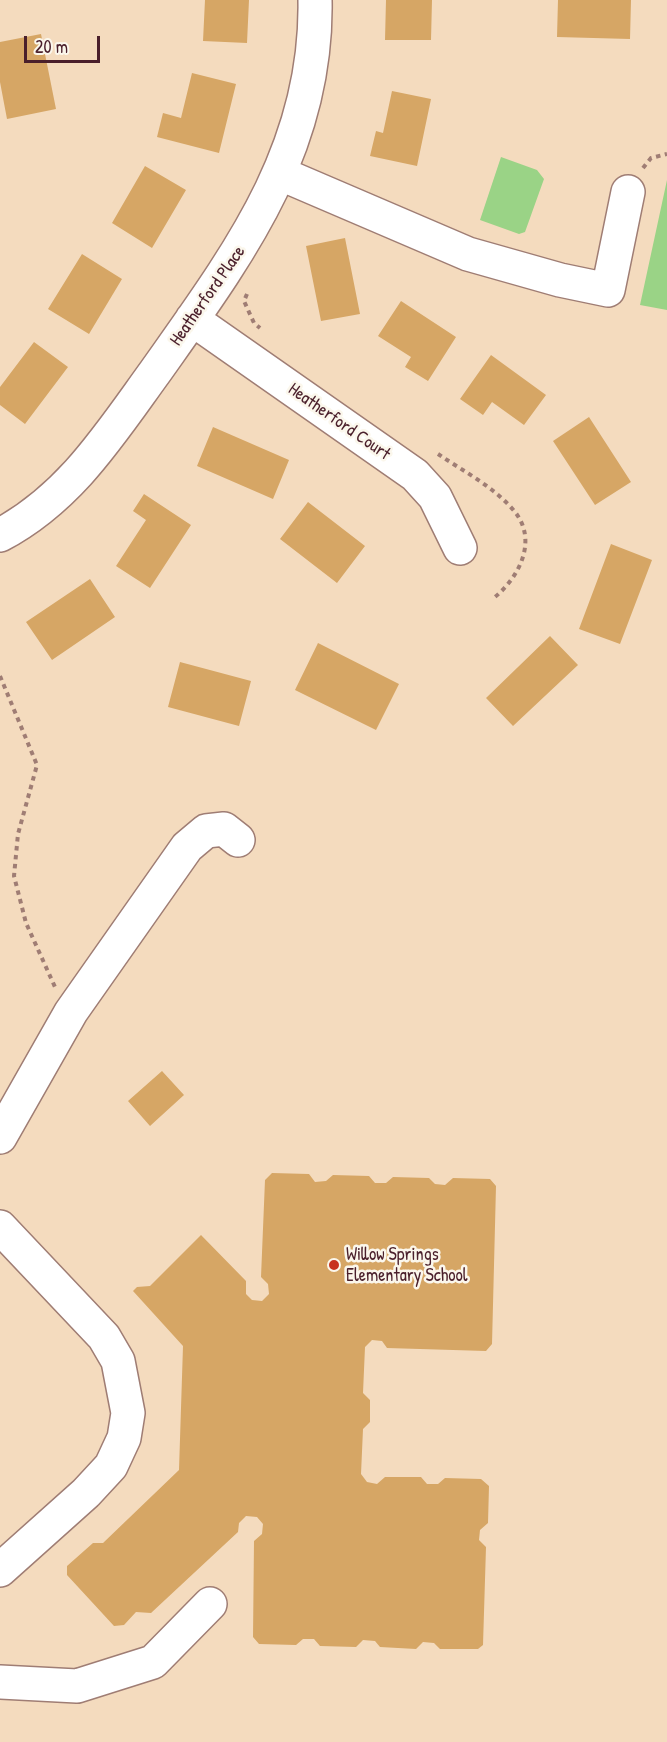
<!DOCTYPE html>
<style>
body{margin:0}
#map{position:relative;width:667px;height:1742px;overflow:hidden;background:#f4dbbe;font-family:"Patrick Hand",sans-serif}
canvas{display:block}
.scale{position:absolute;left:24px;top:36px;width:76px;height:27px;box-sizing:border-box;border:3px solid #4a1f2b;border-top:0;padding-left:8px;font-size:18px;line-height:21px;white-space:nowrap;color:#4a1f2b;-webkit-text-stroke:4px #fbf7ec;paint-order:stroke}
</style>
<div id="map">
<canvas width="667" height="1742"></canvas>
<div class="scale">20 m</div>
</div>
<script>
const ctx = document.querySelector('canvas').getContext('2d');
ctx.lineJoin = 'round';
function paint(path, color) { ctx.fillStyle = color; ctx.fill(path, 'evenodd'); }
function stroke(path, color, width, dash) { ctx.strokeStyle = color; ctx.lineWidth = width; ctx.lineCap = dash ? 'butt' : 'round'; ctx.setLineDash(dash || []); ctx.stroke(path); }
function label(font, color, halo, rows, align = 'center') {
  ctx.font = font + ' "Patrick Hand",sans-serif'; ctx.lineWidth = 5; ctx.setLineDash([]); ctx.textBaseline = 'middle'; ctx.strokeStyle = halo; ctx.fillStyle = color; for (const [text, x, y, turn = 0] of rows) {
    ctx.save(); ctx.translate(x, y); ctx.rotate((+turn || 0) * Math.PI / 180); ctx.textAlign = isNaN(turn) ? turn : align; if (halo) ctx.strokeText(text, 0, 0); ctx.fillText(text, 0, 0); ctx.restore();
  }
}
paint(new Path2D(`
 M501,157L537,170L544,179L525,232L519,234L480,220Z
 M667,180V310L640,305Z`), '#9ad386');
paint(new Path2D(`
 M205,0H249L247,43L203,41Z
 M386,0H432L431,40H385Z
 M558,0H631L630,39L557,37Z
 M41,34L56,109L7,119L0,82V42Z
 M192,73L236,84L219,153L157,137L163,113L181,118Z
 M392,91L431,99L417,166L370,156L376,131L383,133Z
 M145,166L186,190L152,248L112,223Z
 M345,238L360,314L321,321L306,246Z
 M82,254L122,279L89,334L48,309Z
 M401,301L456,337L428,381L405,367L411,357L378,336Z
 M34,342L68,367L25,424L0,405V387Z
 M491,355L546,395L524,425L492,402L483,415L460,399Z
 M589,417L631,482L595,505L553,441Z
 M213,427L289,460L273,499L197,466Z
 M144,494L191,525L150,588L116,566L146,520L133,511Z
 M308,502L365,546L337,583L280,539Z
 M611,544L652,560L620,644L579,629Z
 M90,579L115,617L52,660L26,622Z
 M550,636L578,665L513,726L486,698Z
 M318,643L399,684L376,730L295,690Z
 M180,662L251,681L239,726L168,707Z
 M162,1071L184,1095L150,1126L128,1101Z
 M272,1173L309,1174L315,1182L326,1181L333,1175L369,1176L375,1183H386L393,1177L429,1178L435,1184L445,1185L453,1178L490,1179L496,1186L492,1344L486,1351L387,1348L382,1341L372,1340L365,1347L363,1393L370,1400V1422L363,1429L361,1474L367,1482L377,1484L385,1477H421L427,1484H438L445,1478L481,1479L489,1486L488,1523L480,1530L479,1540L486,1547L483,1645L478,1649H440L434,1643L423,1642L416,1649L380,1647L375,1641L363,1640L356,1647L320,1646L314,1639H303L296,1645L259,1644L253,1637L254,1541L262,1534L263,1524L257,1517L246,1516L239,1523L238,1532L151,1613L136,1612L124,1625L114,1626L67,1575V1566L93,1543H103L179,1470L183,1346L133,1291L137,1287L150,1286L201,1235L246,1281V1294L252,1300L262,1301L269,1294L268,1284L261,1277L265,1180Z`), '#d6a665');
const minor = new Path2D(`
 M279,173L468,254L560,280L608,290L628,192
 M192,319L415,475L435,497L460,548
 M0,535C70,498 110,434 155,372C237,256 318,150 315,0
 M0,1137L71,1012L187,847L206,831L224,829L238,840
 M0,1227L104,1337L118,1361L128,1413L124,1438L111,1466L86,1493L0,1570
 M0,1682L77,1686L153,1662L210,1604`);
stroke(minor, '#9f7d74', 36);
stroke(new Path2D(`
 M643,168L651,158L667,154
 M247,294L244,301L254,323L260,328
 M438,454C463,471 496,488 515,512C538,541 519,577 495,597
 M0,676L37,765L18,834L14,876L26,923L55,987`), '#9f7d74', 4, [4.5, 4.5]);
stroke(minor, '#fff', 33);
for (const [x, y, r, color] of [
 [334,1265,6,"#c8321e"]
]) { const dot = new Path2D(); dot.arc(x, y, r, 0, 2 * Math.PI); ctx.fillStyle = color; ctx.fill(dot); stroke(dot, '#fbf7ec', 2); }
label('18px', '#4a1f2b', '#fbf7ec', [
 ["Heatherford Place",208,296,-55],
 ["Heatherford Court",339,422,35]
]);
label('18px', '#4a1f2b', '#fbf7ec', [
 ["Willow Springs",346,1255],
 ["Elementary School",346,1276]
], 'left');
</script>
